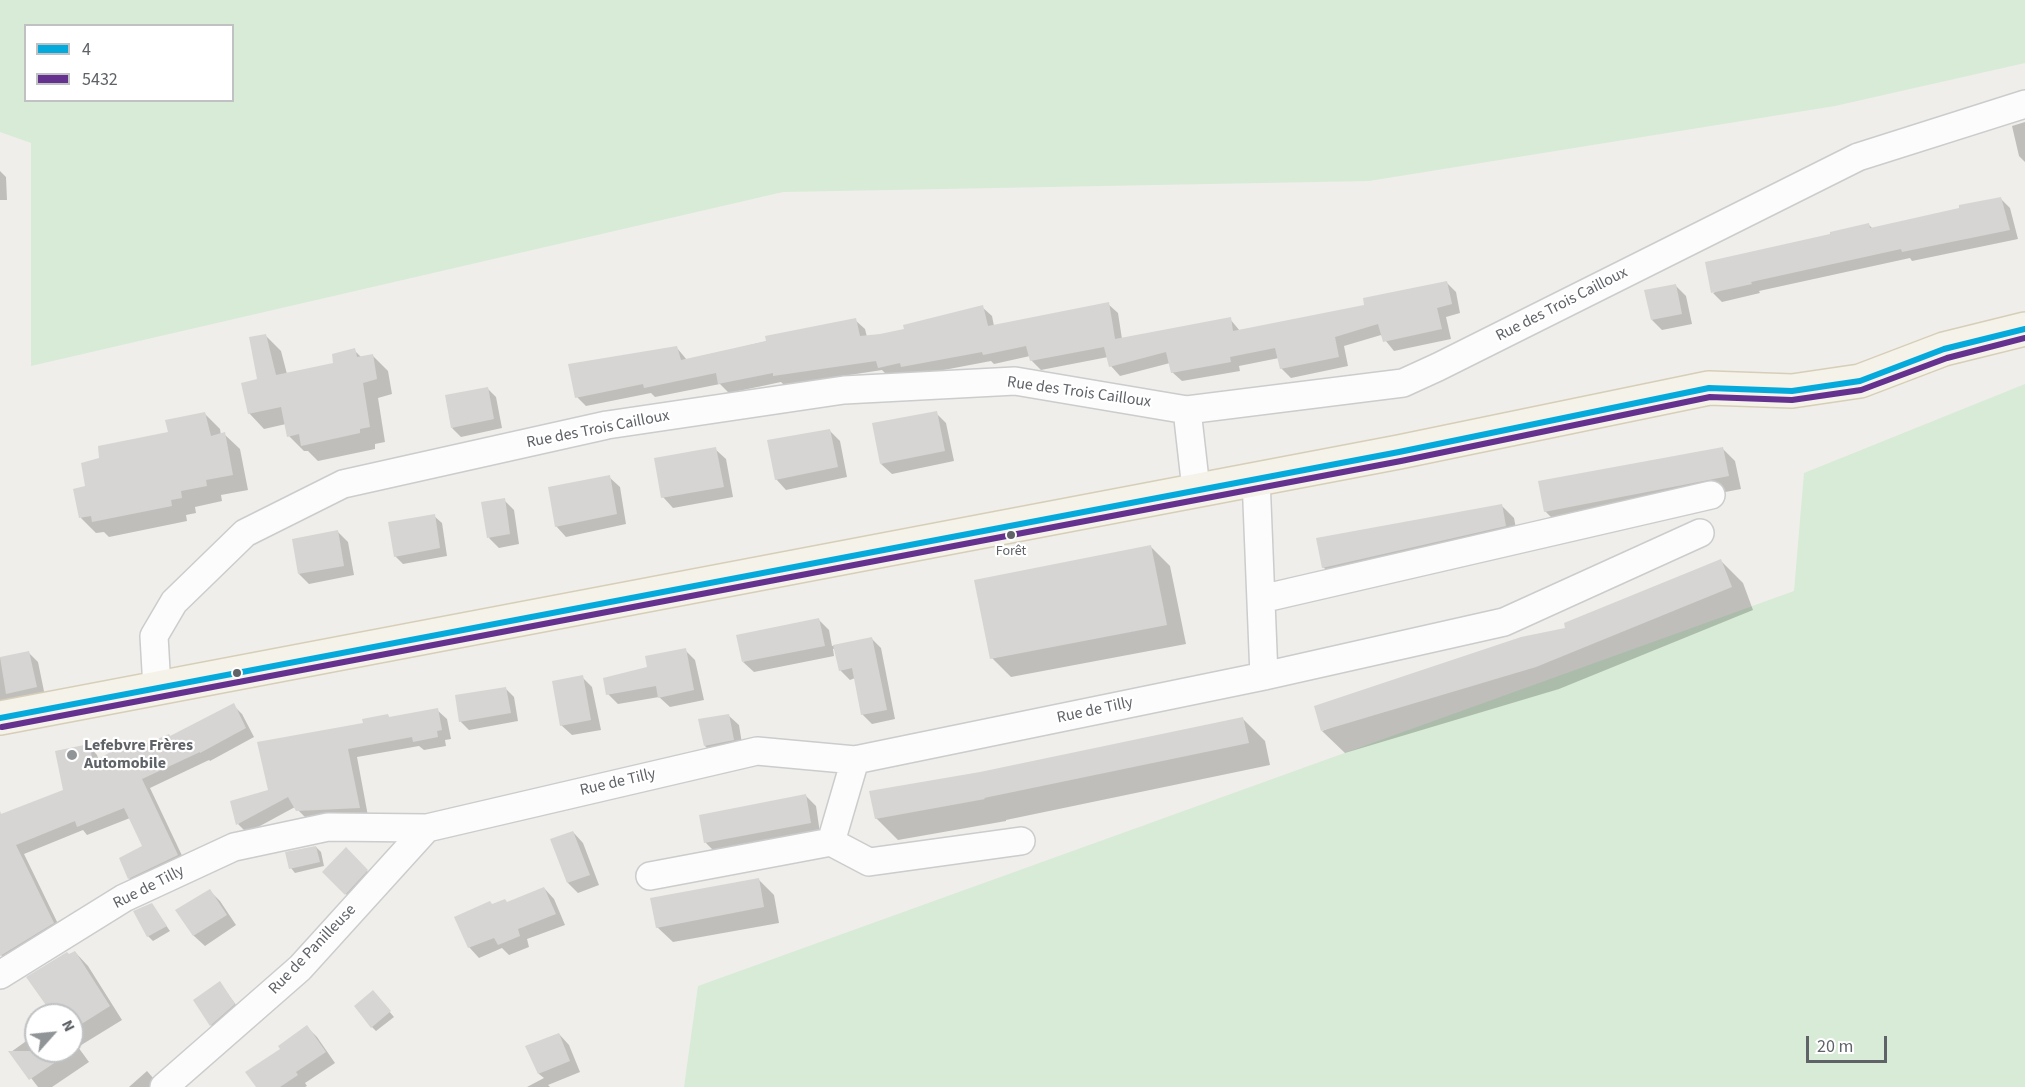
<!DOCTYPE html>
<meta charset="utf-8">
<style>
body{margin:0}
#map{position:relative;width:2025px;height:1087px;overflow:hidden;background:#efeeea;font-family:"Source Sans 3",sans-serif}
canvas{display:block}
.legend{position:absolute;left:24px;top:24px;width:210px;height:78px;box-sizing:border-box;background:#fff;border:2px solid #bfc1c3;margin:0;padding:8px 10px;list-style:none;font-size:18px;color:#5f6368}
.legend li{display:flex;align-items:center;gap:12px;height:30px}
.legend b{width:30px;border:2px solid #bfc1c3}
.north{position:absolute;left:24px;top:1003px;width:60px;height:60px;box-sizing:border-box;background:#fff;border:2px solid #bfc1c3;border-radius:50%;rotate:63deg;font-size:16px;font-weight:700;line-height:24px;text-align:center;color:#5f6368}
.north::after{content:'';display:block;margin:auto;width:21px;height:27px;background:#919496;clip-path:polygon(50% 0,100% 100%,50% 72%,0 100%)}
.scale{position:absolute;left:1806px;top:1036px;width:81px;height:27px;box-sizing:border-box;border:3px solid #5f6368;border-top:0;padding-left:8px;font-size:18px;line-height:21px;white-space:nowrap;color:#5f6368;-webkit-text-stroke:4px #fff;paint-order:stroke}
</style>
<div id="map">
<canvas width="2025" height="1087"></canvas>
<ul class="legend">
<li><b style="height:8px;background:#05aadd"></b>4</li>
<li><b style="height:8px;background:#65318f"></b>5432</li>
</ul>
<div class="north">N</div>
<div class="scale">20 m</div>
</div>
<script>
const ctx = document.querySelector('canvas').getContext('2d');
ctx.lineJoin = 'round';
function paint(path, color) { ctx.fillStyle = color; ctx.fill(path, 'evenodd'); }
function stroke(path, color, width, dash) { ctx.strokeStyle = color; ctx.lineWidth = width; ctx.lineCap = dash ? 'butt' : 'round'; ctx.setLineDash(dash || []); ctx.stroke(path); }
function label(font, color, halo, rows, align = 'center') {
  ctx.font = font + ' "Source Sans 3",sans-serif'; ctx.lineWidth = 4.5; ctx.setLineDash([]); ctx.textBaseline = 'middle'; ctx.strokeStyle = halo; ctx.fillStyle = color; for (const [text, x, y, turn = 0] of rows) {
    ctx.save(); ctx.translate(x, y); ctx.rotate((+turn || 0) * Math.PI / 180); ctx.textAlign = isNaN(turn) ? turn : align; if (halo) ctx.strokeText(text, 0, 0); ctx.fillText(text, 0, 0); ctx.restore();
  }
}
paint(new Path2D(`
 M0,0H2025V63L1835,106L1369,181L783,192L31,366V143L0,132ZM26,26H232V100H26Z
 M2025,384V1087H684L698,986L1794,591L1804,473Z`), '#d8ebd6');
paint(new Path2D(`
 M2025,122V162L2019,156L2012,126Z
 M0,171L6,177L7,200H0Z
 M2001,199L2010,208L2018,239L1912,261L1910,258L1759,291L1760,293L1722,302L1713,293L1832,235L1869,225L1873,229Z
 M1447,283L1456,292L1460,313L1446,317L1451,339L1394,351L1381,335L1344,346L1348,366L1291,378L1281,368L1279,358L1239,366L1240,371L1182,381L1172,372L1170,363L1120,376L1111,366L1108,357L1041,370L1031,360L1030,356L994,364L991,361L912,376L908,373L889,377L882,370L784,385L781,382L729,393L720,384L655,397L651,393L586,406L577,397L677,348L687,360L855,320L865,329L867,337L906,330L982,307L992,316L994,326L1108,304L1118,313L1122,339L1230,319L1240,331L1366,306Z
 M1676,286L1686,296L1692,324L1662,330L1652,320Z
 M265,335L281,351L287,374L334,364L354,350L362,358L372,355L388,371L392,394L378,398L385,442L375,444V449L318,461L308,451H304L289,436L286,424L264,429L249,413L259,380Z
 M487,388L496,397L502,428L461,437L452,428Z
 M204,413L220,429L221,435L224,434L240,449L248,490L221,495L222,501L195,507L196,513L186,515L187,521L109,537L104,532L96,533L81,518L87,487L100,460L170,434Z
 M936,413L946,423L954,461L892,474L881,464Z
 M830,431L840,441L847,477L786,490L776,479Z
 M1722,448L1735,461L1741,489L1558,524L1545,511Z
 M715,449L726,459L733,497L673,508L663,497Z
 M609,477L620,487L626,524L566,537L556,526Z
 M504,500L514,510L519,544L499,548L489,538Z
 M1501,505L1514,518L1518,539L1337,580L1323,567Z
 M434,516L442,523L447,556L403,564L395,556Z
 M338,532L348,542L354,575L309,584L299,574Z
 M1151,547L1170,566L1186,644L1011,677L992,658Z
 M1720,560L1743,583L1753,610L1559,689L1345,753L1322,731L1567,629Z
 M819,620L829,630L832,646L871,638L881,648L895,719L872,724L862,714L855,678L850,680L840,670L836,648L833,649L834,656L754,672L743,662Z
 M685,650L695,660L704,700L670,707L659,697L618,704L608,694L649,668Z
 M29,653L38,662L45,696L0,705V658Z
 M582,677L592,687L601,730L572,735L561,725Z
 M506,689L514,697L518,721L469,730L460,721Z
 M233,705L242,714L254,737L210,761L209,760L150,788L186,864L138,887L129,878L144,847L130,818L87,835L83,830L24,854L62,932L10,964L0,954V816L65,791L89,746L97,755L99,761L126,745L133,752L170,738Z
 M437,710L447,719L451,739L445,740L446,746L424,750L419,746L357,757L368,816L307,819L295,807L247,833L238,824L270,791L365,724L388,716L391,718Z
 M728,715L739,725L743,750L715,756L705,746Z
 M1243,719L1265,741L1270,765L1006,820V821L898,840L876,818L980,774Z
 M806,796L816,806L820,833L716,853L706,843L701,816Z
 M573,832L583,843L599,885L578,893L568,883Z
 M316,847L321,852L324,866L295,873L291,868Z
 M346,850L377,881L356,904L324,872Z
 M758,879L774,895L779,923L673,942L657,927Z
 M544,888L554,899L565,925L527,939L529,947L509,955L502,948L479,958L469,947L508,904Z
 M210,891L220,901L236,925L205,946L194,936L178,910Z
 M151,904L170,931L153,941L148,936Z
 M75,952L88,966L122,1020L78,1047L89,1062L52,1087H38L11,1052L36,1034V1051H72V1015H54L69,956Z
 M220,983L239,1009L215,1030L211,1025Z
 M377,997L394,1017L376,1031L372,1027Z
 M307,1027L317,1037L335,1063L305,1083L307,1086L305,1087H257L282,1049Z
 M559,1034L569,1045L580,1072L548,1085L550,1087H527L544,1078L539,1074L527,1047Z
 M147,1071L161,1087H129Z`), '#0003');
paint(new Path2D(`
 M2001,197L2010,230L1902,252L1901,249L1751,282L1752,284L1711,293L1705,262L1830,234V232L1869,223L1870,228L1959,208V205Z
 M1447,281L1452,304L1437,308L1442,329L1383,342L1378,324L1335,337L1339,357L1280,369L1275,348L1230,357L1231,362L1171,373L1166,352L1109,367L1104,347L1030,361L1026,346L983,355L982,352L901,367L900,363L878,368L876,361L773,376V373L718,384L716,373L644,388L643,384L575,398L568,364L677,346L681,360L766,341L765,336L856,318L860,336L880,334L904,329L903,325L983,305L988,326L1109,302L1115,339L1231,317L1233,331L1364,305L1363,298Z
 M1676,284L1682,314L1651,320L1644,290Z
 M266,334L276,375L333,363L332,354L355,348L357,357L373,354L377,379L363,383L370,427L360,429V433L301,446L299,434L287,437L281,407L248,414L241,383L257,379L249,337Z
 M488,387L494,419L451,428L445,395Z
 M937,411L945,451L880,464L872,423Z
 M205,412L211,436L225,432L233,475L206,480L207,486L181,491L182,498L171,500L172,506L92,522L91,516L79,518L73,489L85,486L81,463L99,458L98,446L168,432L165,420Z
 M830,429L838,467L775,480L767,440Z
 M716,447L724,487L661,498L654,458Z
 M1723,447L1729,476L1544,512L1538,481Z
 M610,475L617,514L555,527L548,487Z
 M505,498L510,534L487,538L481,502Z
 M1502,504L1506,526L1322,568L1316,538Z
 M435,514L440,548L394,557L388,522Z
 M338,530L344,566L298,574L292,539Z
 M1151,545L1167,625L990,659L974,580Z
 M1721,559L1732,587L1536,667L1321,731L1314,706L1521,637L1565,628L1564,623Z
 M819,618L825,646L742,662L736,635Z
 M872,637L887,710L861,715L852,668L839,671L833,645Z
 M686,648L694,690L658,698L656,686L606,695L603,678L647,667L645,656Z
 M29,651L37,687L6,694L0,657Z
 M583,675L591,720L560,726L552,681Z
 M506,687L511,713L459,722L455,695Z
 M234,703L246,728L200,753V752L142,779L178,855L128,879L119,858L142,846L124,808L77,827L75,821L16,845L54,923L0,956V811L1,814L63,790L55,751L89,744L93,762L126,743L130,751L169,734L170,736Z
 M438,708L442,730L437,731L438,737L413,742L412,737L348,749L360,808L296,811L288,797L236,825L230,801L268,790L257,742L363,723L362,719L388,714L389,717Z
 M729,714L734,740L704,746L698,719Z
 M1243,717L1249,743L984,798L985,799L875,819L869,791L980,772Z
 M806,794L811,823L704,843L699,815Z
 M573,831L590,875L567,883L550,839Z
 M316,846L320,862L289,869L285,852Z
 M346,847L368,870L345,895L322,872Z
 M759,878L764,907L656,928L650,898Z
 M544,887L556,914L518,929L520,936L498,945L494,938L468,948L454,917L490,901L492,904L505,899L507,902Z
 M210,889L227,915L193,936L175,910Z
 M152,903L167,926L147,937L133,911Z
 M75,951L110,1006L72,1030V1015H53L26,977L67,952L69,954Z
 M220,981L235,1004L210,1026L193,1000Z
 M373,990L391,1011L371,1028L354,1006Z
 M307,1025L326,1052L296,1072L298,1075L280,1087H256L245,1072L280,1049L278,1046Z
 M559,1033L570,1061L538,1074L525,1046Z
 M8,1051H72L29,1080Z`), '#d6d5d3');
const minor = new Path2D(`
 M1187,410L1196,489
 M1256,478L1264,676
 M1261,599L1711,495
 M157,688L154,636L174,602L245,533L343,484L607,425L844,390L1015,381L1187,410L1403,383L1438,367L1858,157L2025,104
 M855,760L831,842L869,862L1021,841
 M650,876L831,842
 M0,975L124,898L234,847L328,827L427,828L757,751L855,760L1264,676L1504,622L1700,533
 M164,1087L300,968L427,828`);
const major = new Path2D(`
 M0,718L1399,452L1709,388L1792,391L1860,381L1944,349L2025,329`);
stroke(minor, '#cbcccc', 30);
stroke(major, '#d7ceb8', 36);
stroke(minor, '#fdfcfc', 27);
stroke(major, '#f4f2e9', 33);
stroke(new Path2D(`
 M0,718L1399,452L1709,388L1792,391L1860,381L1944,349L2025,329`), '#05aadd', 6);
stroke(new Path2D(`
 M2,727L1401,461L1710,397L1792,400L1861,390L1947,358L2025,338`), '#65318f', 6);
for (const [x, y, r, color] of [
 [1011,535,5,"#5f6368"],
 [237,673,5,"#5f6368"],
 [72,755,6,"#919496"]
]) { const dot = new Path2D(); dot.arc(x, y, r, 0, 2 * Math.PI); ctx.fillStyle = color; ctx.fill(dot); stroke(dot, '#fff', 2); }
label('14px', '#5f6368', '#fff', [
 ["Forêt",1011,552]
]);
label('16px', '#5f6368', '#fff', [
 ["Rue des Trois Cailloux",1562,305,-27],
 ["Rue des Trois Cailloux",1079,393,8],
 ["Rue des Trois Cailloux",598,430,-11],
 ["Rue de Tilly",1095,711,-12],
 ["Rue de Tilly",618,783,-13],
 ["Rue de Tilly",149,888,-27],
 ["Rue de Panilleuse",313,950,-46]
]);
label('bold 16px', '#5f6368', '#fff', [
 ["Lefebvre Frères",84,746],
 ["Automobile",84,764]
], 'left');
</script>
